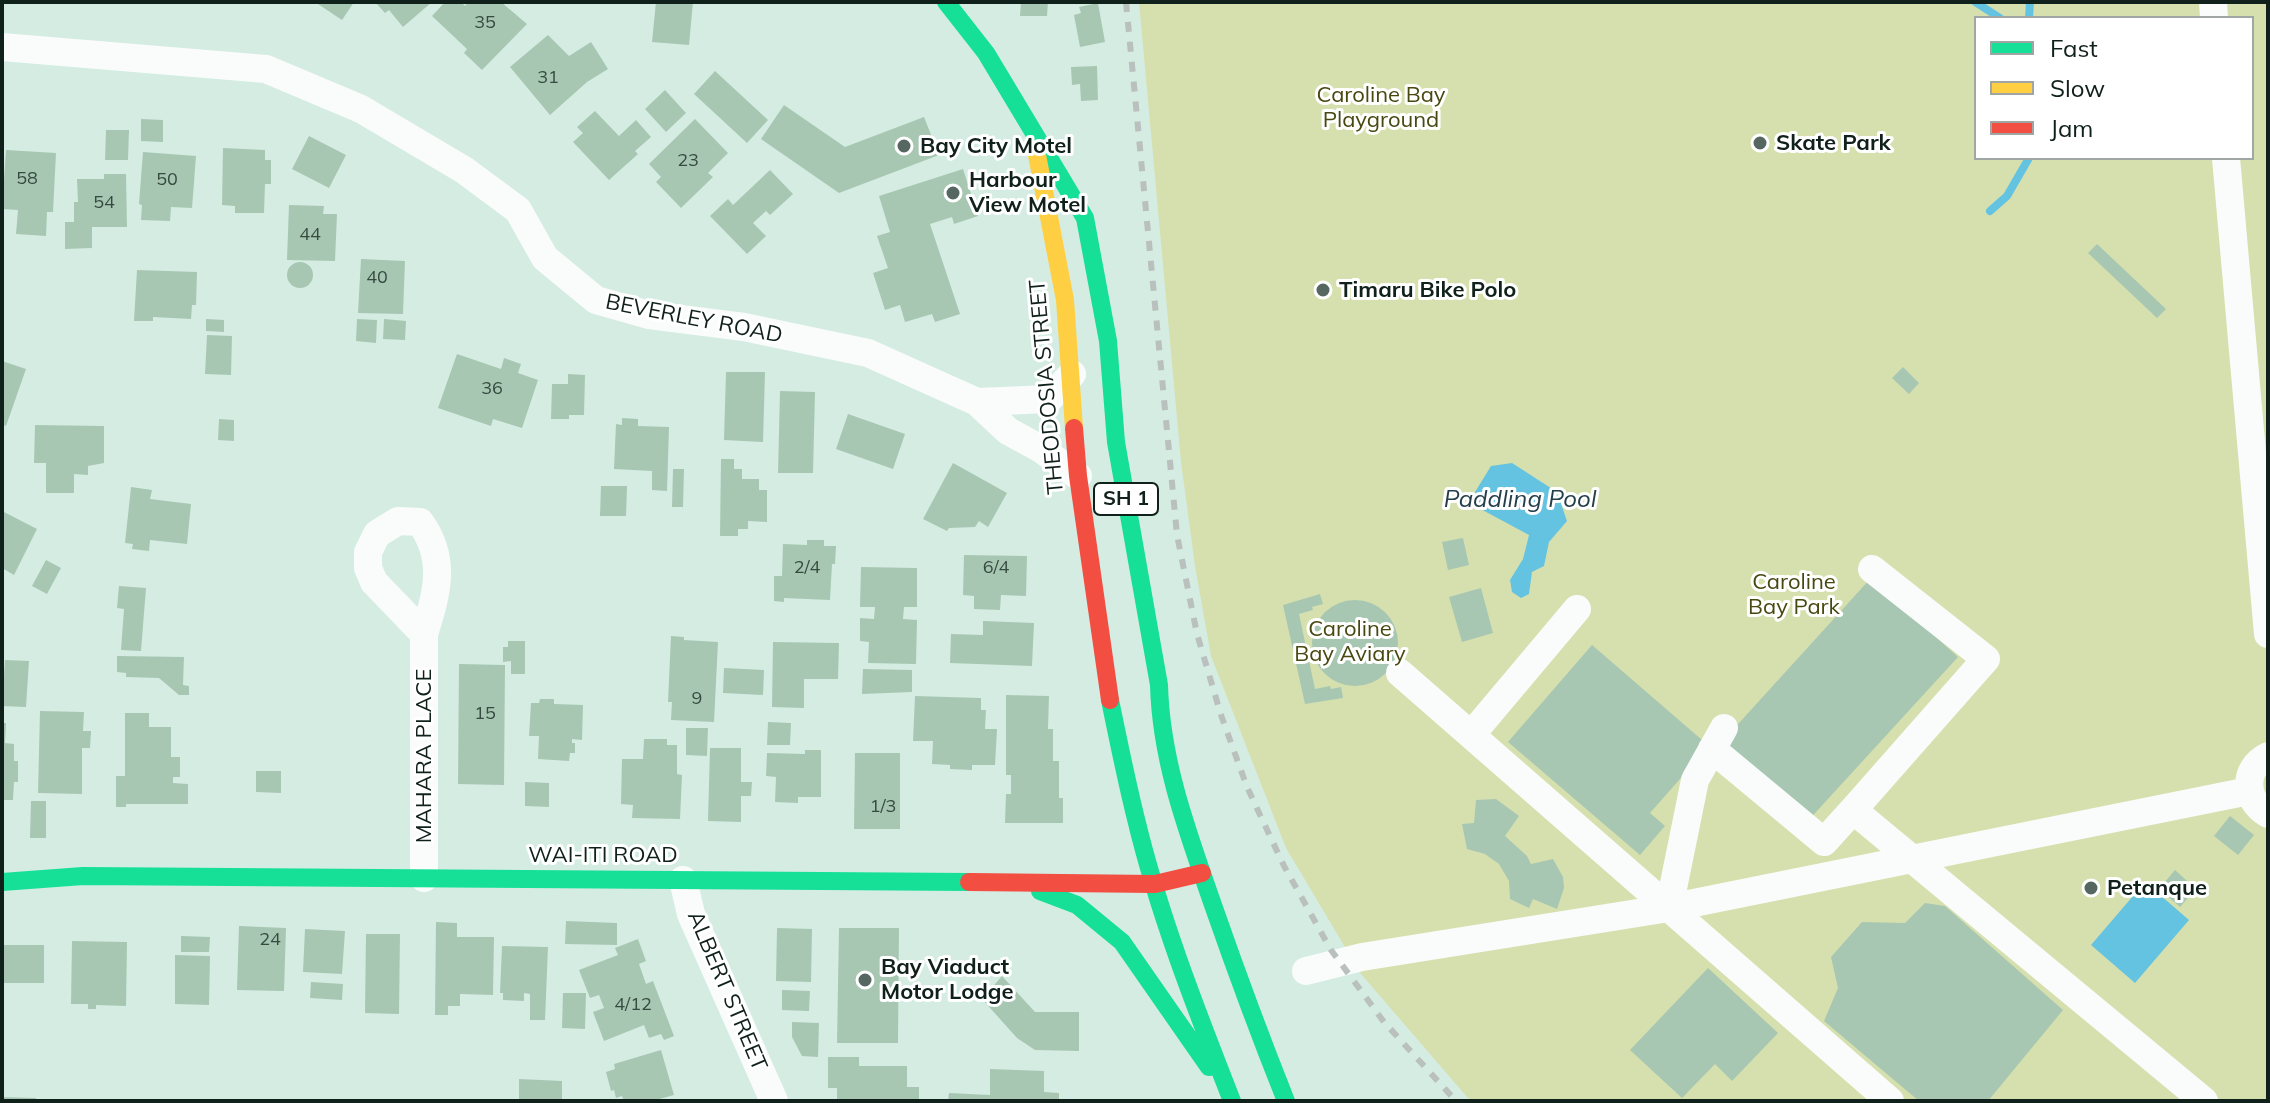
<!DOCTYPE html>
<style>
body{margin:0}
#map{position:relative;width:2270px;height:1103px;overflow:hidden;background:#d5ece3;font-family:Mulish,sans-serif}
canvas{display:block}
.frame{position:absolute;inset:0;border:4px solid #10201a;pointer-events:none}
.legend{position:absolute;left:1974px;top:16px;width:280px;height:144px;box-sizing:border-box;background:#fff;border:2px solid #9fa6a3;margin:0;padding:10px 14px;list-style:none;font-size:24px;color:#10201a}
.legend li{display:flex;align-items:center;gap:16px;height:40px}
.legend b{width:40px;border:2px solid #9fa6a3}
</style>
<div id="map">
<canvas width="2270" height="1103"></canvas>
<div class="frame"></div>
<ul class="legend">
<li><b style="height:10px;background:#16e098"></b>Fast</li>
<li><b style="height:10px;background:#ffcf43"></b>Slow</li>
<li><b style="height:10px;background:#f24e42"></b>Jam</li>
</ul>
</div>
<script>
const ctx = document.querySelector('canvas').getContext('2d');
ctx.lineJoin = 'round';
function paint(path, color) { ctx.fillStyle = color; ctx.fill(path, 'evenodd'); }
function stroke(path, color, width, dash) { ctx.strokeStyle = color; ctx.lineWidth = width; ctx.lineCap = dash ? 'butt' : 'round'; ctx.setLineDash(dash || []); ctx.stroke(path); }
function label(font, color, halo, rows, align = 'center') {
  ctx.font = font + ' Mulish,sans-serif'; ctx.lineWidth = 6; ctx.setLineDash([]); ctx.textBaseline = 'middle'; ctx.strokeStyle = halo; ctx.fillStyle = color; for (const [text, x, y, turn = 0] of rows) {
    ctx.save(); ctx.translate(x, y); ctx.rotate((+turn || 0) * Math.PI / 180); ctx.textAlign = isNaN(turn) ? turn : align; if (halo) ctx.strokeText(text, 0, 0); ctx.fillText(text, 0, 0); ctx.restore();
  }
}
paint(new Path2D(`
 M1139,2H2268V1101H1472L1467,1097L1361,974L1286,848L1211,656L1195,566L1181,462ZM1976,18H2252V158H1976Z`), '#d6e0ae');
paint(new Path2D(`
 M1512,463L1557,492L1567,521L1549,542L1544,566L1532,572L1529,594L1521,598L1512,592L1510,580L1523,559L1529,535L1475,506V492L1491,466Z
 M2145,882L2189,920L2135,983L2091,945Z`), '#65c3e2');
stroke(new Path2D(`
 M1975,2L2000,18
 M2029,18L2030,2
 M1990,211L2007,196L2029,158`), '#65c3e2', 8);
paint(new Path2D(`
 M315,2H354L342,20Z
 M375,2H432L403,27L389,10L385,13Z
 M445,2H461L465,6L468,2H501L527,24L482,70L464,53L467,49L432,16Z
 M656,2H693L689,45L652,42Z
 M1021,2H1048L1047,16H1020Z
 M1098,3L1105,42L1080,47L1074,15L1081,13L1079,7Z
 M548,35L569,56L591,42L608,69L587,82L550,115L510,67Z
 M1097,66L1098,100L1081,101L1080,84L1072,85L1071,67Z
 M715,71L768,120L747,143L694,94Z
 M665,90L686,113L666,132L645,109Z
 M784,105L845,147L924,117L939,155L839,193L761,139Z
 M595,111L619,136L636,120L651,137L635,151L638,154L609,180L573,142L583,133L577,127Z
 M141,119L163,120V142L141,141Z
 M695,119L728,153L708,173L713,177L681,208L656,182L661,177L649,164Z
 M106,130H129L128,160H105Z
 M309,136L346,155L329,188L292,169Z
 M223,148L265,150V160H271V184H265L264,213H235V206L222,205Z
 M6,150L56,153L53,212H47L46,236L16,234L18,210L2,209Z
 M143,152L196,156L192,208L171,207L170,221L141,220L142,205L139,204Z
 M963,169L978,216L954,224L952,217L930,224L960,314L935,322L932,314L905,322L900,305L885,310L873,273L888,268L877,236L890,232L879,196Z
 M770,170L793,194L770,215L766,211L753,223L766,236L747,254L710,216L728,199L733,205Z
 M104,174H126L127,227H92V248L65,249V222H74V202H78L77,179H104Z
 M289,205L324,206L323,214H337L335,261L287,260Z
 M2097,244L2166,309L2157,318L2088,253Z
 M361,259L405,261L403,314L358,313Z
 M287 275a13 13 0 1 1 26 0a13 13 0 1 1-26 0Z
 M137,270L197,272L196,305H192L191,319L153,317V321H134Z
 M206,319L224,320V332L206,331Z
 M357,319L377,320L376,343L356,341Z
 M384,319L406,321L405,340L383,339Z
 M207,335L232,336L231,375L205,374Z
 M457,354L501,369L504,358L521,364L518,373L538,380L522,428L493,419L491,426L438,408Z
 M2,361L26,369L6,426L2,424Z
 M1903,367L1919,383L1909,394L1892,378Z
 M726,372H765L763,442L724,440Z
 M568,374L585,375L584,415H569V419H551L552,384H568Z
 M780,391L815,392L813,473H778Z
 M848,414L905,434L893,469L836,449Z
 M622,418L638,419V426L669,427L667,491L652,490V471L614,469L616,424L622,425Z
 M219,419L234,420V441L218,440Z
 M35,425L104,426V463L88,466V475L74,474V493H46V463H34Z
 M721,459H734V469H742V479H759V490H767V522L748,521V529H738V536H720Z
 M953,463L1007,493L988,527L979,521L975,527L949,528L947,531L923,519Z
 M673,469H684L683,507H672Z
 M601,486H627L626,516H600Z
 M131,487L152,490L150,499L191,504L187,544L150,540L149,551L132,549L133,544L125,543Z
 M2,511L37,529L14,575L2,568Z
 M1463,538L1469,565L1448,570L1442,542Z
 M807,540H824V546H836L835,564H832L830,600L784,598V602L774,601V576H782L783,544L807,545Z
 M964,555L1027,556L1026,596L1001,595L1000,610L974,609V596L963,595Z
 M46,560L61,568L47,594L32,586Z
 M861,567L917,568V607H904L903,619L917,620L916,664L868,663L869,642L860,641V618L874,619L875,607H860Z
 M1871,578L1958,657L1805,824L1719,745Z
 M119,586L146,588L141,651L121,650L124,609L117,608Z
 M1481,588L1493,633L1462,642L1449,597Z
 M1320,594L1323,604L1312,607L1313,610L1299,614L1315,689L1330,686L1331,689L1341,687L1343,698L1305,704L1283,605Z
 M1312 643a43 43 0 1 1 86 0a43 43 0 1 1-86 0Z
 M983,621L1034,623L1032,666L950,663L951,634L983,635Z
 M671,636L684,637V640L718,642L714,722L671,720L672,702H668Z
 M508,641H525V674H511V661L503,662V647H508Z
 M773,642L839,643L838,679H804V708L772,707Z
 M1592,645L1709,746L1650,813L1665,826L1640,855L1508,742Z
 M117,656L184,657L183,685L189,686V695H179L159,678L126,677V673L117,672Z
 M5,660L29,661L26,707L2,706Z
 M459,664L505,665L504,785L458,784Z
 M724,668L764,670L763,695L723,693Z
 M863,669L912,670V692L862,694Z
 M1006,695L1049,696L1048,729H1053V761H1059V798H1063V823H1005L1006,794H1011V775H1006Z
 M915,696L981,698V710H986L985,729H997L995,765H972V770L950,769V765L932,764L933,741H913Z
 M540,699H554V704L583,705L582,740L572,739V743H575V753H570L569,761L538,759L539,736H529L531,703H539Z
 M40,711L84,712L83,731H91L90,748H82V794L38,793Z
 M125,713H149V727H171V757H180V777H173V783L188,784V804H126V807H116V776H125Z
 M768,722L791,723L790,745H767Z
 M2,723H6L5,743L14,744V761H18V782H14L13,800H2Z
 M686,728H708L707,756L686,755Z
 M644,739H667V745H677V774L682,775L680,819L632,818L633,805L621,804L622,759H643Z
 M710,748H741V782H752L751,796H741V822L708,821Z
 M805,750H821V797H798V803L775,802L776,777L766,776L767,753L805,754Z
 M855,753H900V829H854Z
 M256,771H281V793L256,792Z
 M525,782L549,783V807L525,806Z
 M1496,799L1519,816L1505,836L1527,856L1531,864L1553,859L1563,877L1564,888L1557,909L1533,899L1529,908L1510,899L1509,881L1499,864L1485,854L1467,849L1462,824L1474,823L1476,800Z
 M31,801H46V838H30Z
 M2230,816L2254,835L2238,855L2214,836Z
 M2175,870L2196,889L2180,907L2159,889Z
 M1925,903L1945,906L2063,1010L1988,1101H1919L1824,1021L1838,988L1831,957L1862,922L1905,923Z
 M566,921L617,923V945L565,944Z
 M436,922L457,923V937H494L493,995L460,994V1006H448V1015H435Z
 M239,926L286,928L284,991L237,990Z
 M777,928L812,929L811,982L776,981Z
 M839,928H899L898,1043H837Z
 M305,929L345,931L342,974L303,972Z
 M366,934H400L399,1014L365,1013Z
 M181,936L210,937L209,952H181Z
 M638,939L646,961L639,964L646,984L653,981L674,1036L664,1040L661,1034L649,1038L644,1025L604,1041L593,1012L604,1008L599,995L590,998L579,970L618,955L615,948Z
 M72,941L127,942L126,1006L96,1005V1009H88V1004H71Z
 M2,945H44V983H2Z
 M502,946L548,947L545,1020H530V994L524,993V1001L503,1000V993H500Z
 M175,955L210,956L209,1005L175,1004Z
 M1708,968L1778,1033L1732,1081L1715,1064L1682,1098L1630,1050Z
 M1002,976L1035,1012H1079V1051L1035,1050L1017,1038L982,999Z
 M311,982L343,984L342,1000L310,998Z
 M782,990L810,991L809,1011L782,1010Z
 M563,993H586L585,1029L562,1028Z
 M792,1022L819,1023L818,1057L802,1056L792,1037Z
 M661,1050L674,1095L652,1101H624L622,1096L616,1098L614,1090L611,1091L606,1072L615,1069L614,1064Z
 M828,1057H859V1066H907V1087H919V1101H837V1088H828Z
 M990,1069L1044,1071V1092L1059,1093V1101H948L949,1093L990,1095Z
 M519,1079L562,1081V1101H519Z
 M2,1097L36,1098V1101H2Z`), '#a7c7b2');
stroke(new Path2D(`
 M2213,2L2214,18
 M2,47L266,69L361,109L464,170L518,210L545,258L596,300L649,315L744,327L868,353L977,402L1008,431L1041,449L1078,476
 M2226,158L2268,634
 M977,402L1049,399L1072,374
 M1872,569L1986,659L1853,810L2204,1101
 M1577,609L1471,735L1890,1101
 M424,634L374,582L368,568V552L377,534L398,521L420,522C447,559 437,593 424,634V878
 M1400,673L1471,735
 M1712,749L1824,842L1853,810
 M2268,756C2242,769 2244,800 2268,814
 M683,880L691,914L774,1101
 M1669,908L1695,780L1724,728
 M1306,971L1362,957L1669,908L2249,791`), '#f9fcfb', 28);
stroke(new Path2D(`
 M946,2L986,53L1085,218L1108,341L1116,442L1159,685C1161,762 1188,833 1213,905C1236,971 1260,1036 1286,1101
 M1110,700C1118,739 1126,779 1136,819C1159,915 1196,1009 1232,1101
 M2,882L83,876L969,882
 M1040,891L1077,905L1122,942L1209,1067`), '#16e098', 18);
stroke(new Path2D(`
 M1037,155L1065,300L1074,428`), '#ffcf43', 18);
stroke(new Path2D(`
 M1074,428L1078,476L1110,700
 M969,882L1155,884L1202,873`), '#f24e42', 18);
stroke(new Path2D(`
 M1126,2L1177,535L1197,634L1221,715L1247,787L1284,866L1331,950L1384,1022L1456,1101`), '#b9c0bd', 6, [10, 10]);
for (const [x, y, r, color] of [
 [1760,143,8,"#556760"],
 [904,146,8,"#556760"],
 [953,193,8,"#556760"],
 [1323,290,8,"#556760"],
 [2091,888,8,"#556760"],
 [865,980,8,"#556760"]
]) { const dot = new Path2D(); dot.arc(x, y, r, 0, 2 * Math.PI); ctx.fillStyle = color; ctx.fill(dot); stroke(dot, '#fff', 3); }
label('18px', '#364a40', null, [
 ["35",485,23],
 ["31",548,78],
 ["23",688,161],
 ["58",27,179],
 ["50",167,180],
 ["54",104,203],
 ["44",310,235],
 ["40",377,278],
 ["36",492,389],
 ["2/4",807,568],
 ["6/4",996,568],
 ["9",697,699],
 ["15",485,714],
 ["1/3",883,807],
 ["24",270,940],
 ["4/12",633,1005]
]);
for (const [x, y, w] of [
 [1126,499,64]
]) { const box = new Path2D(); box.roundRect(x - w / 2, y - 16, w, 32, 6); ctx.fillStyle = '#fff'; ctx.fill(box); stroke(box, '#10201a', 2); }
label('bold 20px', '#10201a', null, [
 ["SH 1",1126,499]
]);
label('22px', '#484810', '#fff', [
 ["Caroline Bay",1381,95],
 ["Playground",1381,120],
 ["Caroline",1794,582],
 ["Bay Park",1794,607],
 ["Caroline",1350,629],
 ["Bay Aviary",1350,654]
]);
label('bold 22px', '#10201a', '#fff', [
 ["Skate Park",1776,143],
 ["Bay City Motel",920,146],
 ["Harbour",969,180],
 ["View Motel",969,205],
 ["Timaru Bike Polo",1339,290],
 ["Petanque",2107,888],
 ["Bay Viaduct",881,967],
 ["Motor Lodge",881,992]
], 'left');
label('22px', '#10201a', '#fff', [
 ["BEVERLEY ROAD",694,319,11],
 ["THEODOSIA STREET",1047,387,-95],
 ["MAHARA PLACE",424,756,-90],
 ["WAI-ITI ROAD",603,855],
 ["ALBERT STREET",727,991,67]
]);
label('italic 24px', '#253f4a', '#fff', [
 ["Paddling Pool",1520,500]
]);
</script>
